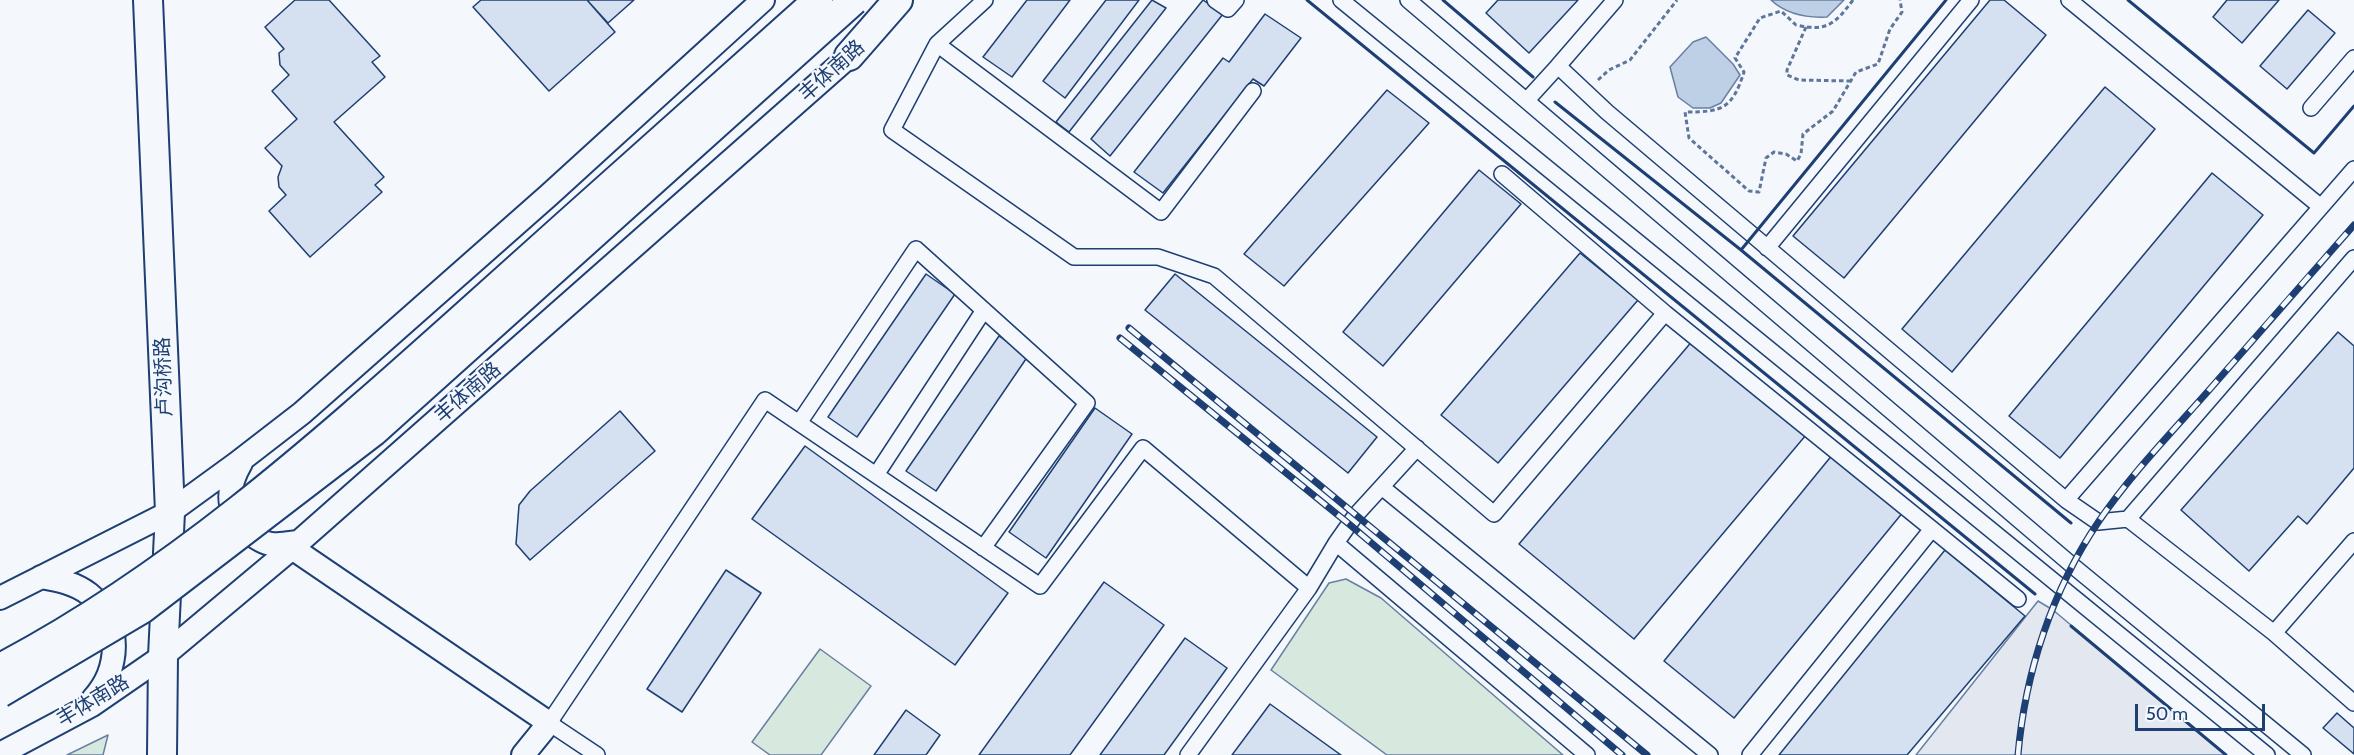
<!DOCTYPE html>
<meta charset="utf-8">
<style>
body{margin:0}
#map{position:relative;width:2354px;height:755px;overflow:hidden;background:#f4f7fb;font-family:Cabin,sans-serif}
canvas{display:block}
.scale{position:absolute;left:2135px;top:704px;width:130px;height:27px;box-sizing:border-box;border:3px solid #1d3f73;border-top:0;padding-left:8px;font-size:18px;line-height:21px;white-space:nowrap;color:#1d3f73;-webkit-text-stroke:4px #f4f7fb;paint-order:stroke}
</style>
<div id="map">
<canvas width="2354" height="755"></canvas>
<div class="scale">50 m</div>
</div>
<script>
const ctx = document.querySelector('canvas').getContext('2d');
ctx.lineJoin = 'round';
function paint(path, color) { ctx.fillStyle = color; ctx.fill(path, 'evenodd'); }
function stroke(path, color, width, dash) { ctx.strokeStyle = color; ctx.lineWidth = width; ctx.lineCap = dash ? 'butt' : 'round'; ctx.setLineDash(dash || []); ctx.stroke(path); }
function label(font, color, halo, rows, align = 'center') {
  ctx.font = font + ' Cabin,"Noto Sans SC",sans-serif'; ctx.lineWidth = 4.5; ctx.setLineDash([]); ctx.textBaseline = 'middle'; ctx.strokeStyle = halo; ctx.fillStyle = color; for (const [text, x, y, turn = 0] of rows) {
    ctx.save(); ctx.translate(x, y); ctx.rotate((+turn || 0) * Math.PI / 180); ctx.textAlign = isNaN(turn) ? turn : align; if (halo) ctx.strokeText(text, 0, 0); ctx.fillText(text, 0, 0); ctx.restore();
  }
}
const green = new Path2D(`
 M1346,579L1381,598L1563,755H1387L1271,670L1329,583Z
 M820,649L871,686L821,755H770L752,742Z
 M108,735L103,755H67Z`);
paint(green, '#d7e8df');
stroke(green, '#687fa3', 1.5);
const parking = new Path2D(`
 M2038,601L2053,610L2226,755H1916Z`);
paint(parking, '#e3e8f0');
stroke(parking, '#687fa3', 1.5);
const water = new Path2D(`
 M1771,0H1844L1827,17C1807,18 1787,15 1771,0Z
 M1706,37L1733,64L1740,75L1721,103L1710,108H1693L1678,97L1670,67L1693,42Z`);
paint(water, '#bed0e5');
stroke(water, '#687fa3', 1.5);
const building = new Path2D(`
 M295,0H329L380,56L372,62L385,77L334,122L384,177L375,185L382,192L310,257L269,211L286,195L279,187L278,177L282,166L265,148L297,119L272,91L289,75L280,65L279,53L284,49L265,27Z
 M481,0H587L615,32L549,91L473,7Z
 M587,0H634L608,23Z
 M1027,0H1070L1012,77L983,57Z
 M1106,0H1139L1065,98L1043,81Z
 M1152,0L1166,8L1069,132L1056,122Z
 M1203,0L1223,14L1110,156L1091,139Z
 M1498,0H1578L1529,53L1486,13Z
 M1990,0H2004L2046,35L1844,278L1793,236Z
 M2227,0H2279L2242,43L2213,17Z
 M2308,10L2335,33L2287,89L2260,66Z
 M1265,14L1301,38L1264,86L1253,79L1163,193L1134,172L1223,58L1229,62Z
 M2105,87L2155,129L1952,372L1902,329Z
 M1387,90L1429,123L1284,286L1244,254Z
 M1479,170L1521,204L1383,366L1343,332Z
 M2212,173L2263,215L2060,458L2009,416Z
 M1580,253L1638,300L1498,463L1441,415Z
 M926,274L955,294L857,437L828,417Z
 M1175,274L1377,437L1348,473L1145,310Z
 M2338,332L2354,346V468L2307,524L2298,516L2249,571L2181,510Z
 M999,336L1028,356L936,491L906,471Z
 M1694,339L1806,435L1634,639L1519,544Z
 M1095,408L1132,434L1046,558L1009,532Z
 M620,411L655,451L530,560L516,544L519,505L530,491Z
 M805,446L1008,593L955,665L752,519Z
 M1833,454L1904,511L1734,718L1664,661Z
 M1945,550L2025,616L1907,755H1779Z
 M726,570L761,593L682,712L647,689Z
 M1104,582L1164,625L1070,755H979Z
 M1185,638L1227,668L1164,755H1100Z
 M1270,704L1341,755H1232Z
 M906,710L940,735L926,755H874Z
 M2337,713L2354,728V754L2323,728Z`);
paint(building, '#d5e0f0');
stroke(building, '#1d3f73', 1.5);
const street = new Path2D(`
 M985,0L937,44L1161,212L1253,91
 M1215,0L1228,9L1236,0
 M1341,0L2267,755
 M1408,0L2073,566L2303,755
 M2069,0L2321,207
 M937,44L892,130L1074,257H1158L1214,276L1494,514L1665,313L1502,174
 M1558,66L1615,0
 M1527,100L1558,66L1607,112L2066,500L2098,522L2128,519L2354,258
 M2311,108L2354,58
 M1767,248L1971,0
 M1665,313L1932,529L1750,755
 M799,423L916,249L1087,403L983,548
 M876,475L984,310
 M1383,488L1710,755
 M2066,500L2354,169
 M2128,519L2274,633L2354,703
 M1932,529L2018,599
 M1336,543L1355,516L1417,448
 M2274,633L2354,541
 M597,755L549,723L765,400L1040,586L1143,448L1309,588L1336,543L1587,755
 M1188,755L1309,588`);
const secondary = new Path2D(`
 M241,463C227,487 225,510 246,530C253,536 262,543 271,544C280,545 291,542 300,542
 M292,548L549,723L523,755
 M41,577C58,580 75,583 89,594C123,621 120,670 93,699
 M0,598L170,512L236,464L302,413L549,195L763,0
 M0,754L92,705L163,656L292,548L862,45`);
const highway = new Path2D(`
 M148,0L170,512L163,656L162,755
 M849,56L898,0`);
stroke(street, '#1d3f73', 18);
stroke(secondary, '#1d3f73', 26);
stroke(highway, '#1d3f73', 32);
stroke(new Path2D(`
 M1853,0C1835,24 1827,32 1796,25L1781,11L1760,18L1735,58L1744,72C1732,109 1723,112 1685,112L1689,138L1749,191L1759,192L1766,158L1774,152L1786,154L1797,161L1801,154L1803,134L1833,111L1856,72L1878,64L1890,29L1902,12L1900,0
 M1806,27L1787,70V75L1799,80L1850,81
 M1598,80L1609,70L1630,60L1677,0`), '#5e769c', 3, [4.5, 3]);
stroke(street, '#f4f7fb', 15);
stroke(secondary, '#f4f7fb', 22);
stroke(highway, '#f4f7fb', 28);
const rail = new Path2D(`
 M1129,328L1647,755
 M1120,338L1349,524L1622,755
 M2018,755C2025,673 2052,590 2099,521C2131,474 2172,432 2210,389C2258,334 2306,279 2354,225`);
stroke(rail, '#1d3f73', 7);
stroke(rail, '#f4f7fb', 4.5, [14]);
const highwayBridge = new Path2D(`
 M0,668C170,579 315,450 457,323C577,215 697,108 818,0
 M0,693L142,609L373,432L854,0`);
stroke(highwayBridge, '#1d3f73', 32, []);
stroke(highwayBridge, '#f4f7fb', 28);
stroke(new Path2D(`
 M1307,0L2035,594
 M1443,0L1533,77
 M2128,0L2314,153L2354,106
 M1555,102L1741,250L1946,0
 M1741,250L2071,523
 M2071,626L2226,755`), '#1d3f73', 3);
label('20px', '#1d3f73', '#f4f7fb', [
 ["丰体南路",832,71,-42],
 ["卢沟桥路",164,377,-92],
 ["丰体南路",468,393,-41],
 ["丰体南路",93,701,-31]
]);
</script>
